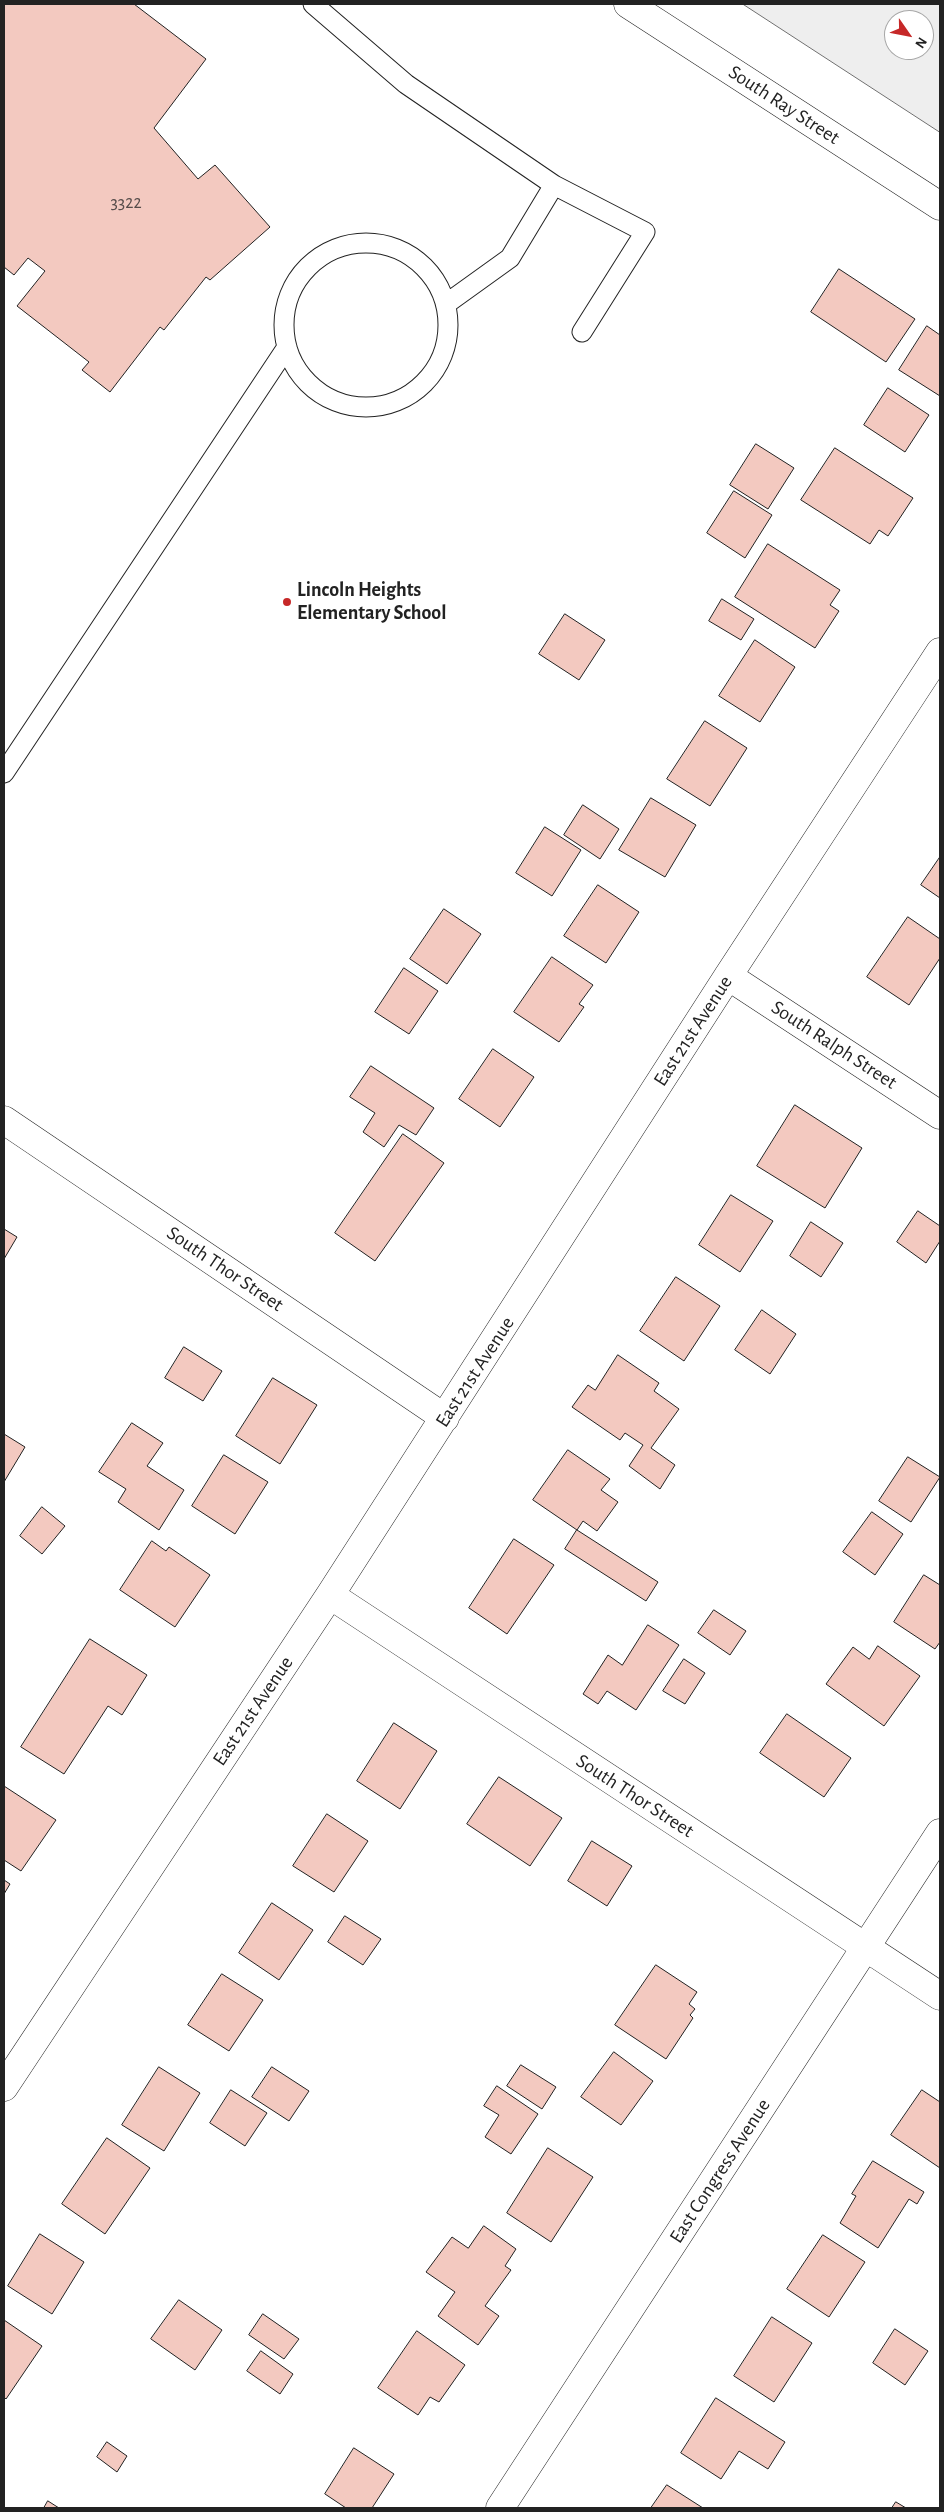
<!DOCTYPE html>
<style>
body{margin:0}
#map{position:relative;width:944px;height:2512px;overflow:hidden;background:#fff;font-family:"Alegreya Sans",sans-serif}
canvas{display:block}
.frame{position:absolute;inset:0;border:5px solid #222;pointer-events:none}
.north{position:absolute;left:884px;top:10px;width:50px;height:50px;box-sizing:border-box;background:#fff;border:1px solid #a7a7a7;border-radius:50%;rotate:123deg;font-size:14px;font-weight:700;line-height:20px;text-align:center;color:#222}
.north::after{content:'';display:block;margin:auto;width:18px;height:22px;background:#c62828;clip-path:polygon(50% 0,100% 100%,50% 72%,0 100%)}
</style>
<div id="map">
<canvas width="944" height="2512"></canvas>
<div class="frame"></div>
<div class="north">N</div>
</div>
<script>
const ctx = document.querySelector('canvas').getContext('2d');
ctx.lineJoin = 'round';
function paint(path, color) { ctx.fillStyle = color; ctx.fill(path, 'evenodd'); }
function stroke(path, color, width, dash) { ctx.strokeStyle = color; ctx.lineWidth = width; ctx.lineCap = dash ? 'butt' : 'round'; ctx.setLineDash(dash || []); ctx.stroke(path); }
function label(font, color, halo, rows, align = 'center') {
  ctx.font = font + ' "Alegreya Sans",sans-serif'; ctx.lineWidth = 4; ctx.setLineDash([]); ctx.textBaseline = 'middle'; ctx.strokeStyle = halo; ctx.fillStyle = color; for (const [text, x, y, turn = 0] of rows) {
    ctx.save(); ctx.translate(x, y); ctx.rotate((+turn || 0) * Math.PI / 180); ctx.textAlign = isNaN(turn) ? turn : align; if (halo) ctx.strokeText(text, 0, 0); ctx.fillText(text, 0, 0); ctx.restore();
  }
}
const green = new Path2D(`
 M743,4H940V132ZM894,20H924V50H894Z`);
paint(green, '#eee');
stroke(green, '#6f6f6f', 1);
const building = new Path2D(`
 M4,4H134L206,59L154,128L198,179L215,165L270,227L210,280L206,277L164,330L160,327L110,392L82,370L89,362L17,306L45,271L28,258L14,275L4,267Z
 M839,269L915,319L886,362L811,312Z
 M927,326L940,335V396L899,370Z
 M888,388L929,415L905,452L864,425Z
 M756,444L794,468L768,509L730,485Z
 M835,448L913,498L888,536L879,530L870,544L801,500Z
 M734,491L772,515L745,558L707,533Z
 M768,544L840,590L830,605L839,611L815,648L735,597Z
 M722,599L754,619L741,640L709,621Z
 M565,614L605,640L579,680L539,654Z
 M755,640L795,667L760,722L719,696Z
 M705,721L747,748L710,806L667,779Z
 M651,798L696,825L665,877L619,850Z
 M583,805L619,829L600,859L564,835Z
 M545,827L581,850L552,896L516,873Z
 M940,857V898L921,885Z
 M598,885L639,912L606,963L564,936Z
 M444,909L481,934L447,984L410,959Z
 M908,917L940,939V958L909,1005L867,977Z
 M552,957L593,985L579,1004L584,1007L559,1042L514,1012Z
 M404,968L438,991L409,1034L375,1012Z
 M493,1049L534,1077L500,1127L459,1099Z
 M371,1066L434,1108L416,1135L399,1125L384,1147L363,1132L375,1113L350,1097Z
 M795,1105L862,1148L825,1208L757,1166Z
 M403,1134L444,1163L375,1261L335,1233Z
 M731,1195L773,1221L740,1272L699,1245Z
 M918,1211L940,1226V1241L926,1263L897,1242Z
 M811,1222L843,1243L821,1277L790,1256Z
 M4,1229L17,1237L4,1259Z
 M676,1277L720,1306L684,1361L640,1331Z
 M762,1310L796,1334L770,1374L735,1350Z
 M184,1347L222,1371L203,1401L165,1378Z
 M618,1355L659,1383L654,1391L679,1409L651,1448L675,1465L660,1489L629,1466L643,1445L625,1433L620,1440L572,1407L588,1385L595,1390Z
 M273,1378L317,1405L280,1464L236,1436Z
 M132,1423L163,1443L147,1466L184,1490L159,1530L118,1502L126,1489L99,1472Z
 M4,1434L25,1447L4,1482Z
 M568,1450L610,1479L601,1490L618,1502L597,1531L583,1521L577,1530L533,1500Z
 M224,1455L268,1482L235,1534L192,1506Z
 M908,1457L940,1477L911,1522L879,1501Z
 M42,1507L65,1526L42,1554L20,1536Z
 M872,1512L903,1534L875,1575L843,1552Z
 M577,1530L658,1582L646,1601L565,1549Z
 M514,1539L554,1565L507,1634L469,1608Z
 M152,1541L166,1551L169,1547L210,1575L175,1627L120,1590Z
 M924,1575L940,1585V1642L935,1649L894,1622Z
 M714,1610L746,1631L730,1655L698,1633Z
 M648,1625L679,1645L636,1710L607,1691L598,1704L583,1694L608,1655L622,1665Z
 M90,1639L147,1675L122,1715L108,1706L64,1774L21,1747Z
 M878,1646L920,1676L884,1726L826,1684L853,1647L869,1659Z
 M684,1659L705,1673L685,1704L663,1691Z
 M787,1714L851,1758L824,1797L760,1753Z
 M394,1723L437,1751L400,1809L357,1781Z
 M499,1777L562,1818L530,1866L467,1824Z
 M4,1786L56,1820L21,1871L4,1860Z
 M327,1814L368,1841L334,1892L293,1866Z
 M592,1841L632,1866L607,1906L568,1881Z
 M4,1880L10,1884L4,1894Z
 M272,1903L313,1930L279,1980L239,1953Z
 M345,1916L381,1939L363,1965L328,1942Z
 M656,1965L697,1992L689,2004L695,2009L690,2015L693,2018L666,2059L615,2025Z
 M222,1974L263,2000L229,2051L188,2025Z
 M614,2052L653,2081L621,2125L581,2097Z
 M521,2065L556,2087L542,2109L507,2086Z
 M159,2067L200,2093L164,2151L122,2125Z
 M272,2067L309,2091L289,2121L252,2097Z
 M497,2086L538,2114L511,2154L485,2137L499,2115L484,2106Z
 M231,2090L267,2113L245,2146L210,2123Z
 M922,2090L940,2102V2168L891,2135Z
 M107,2138L150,2168L105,2234L62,2204Z
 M548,2148L593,2177L551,2242L507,2213Z
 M873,2161L924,2192L917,2204L909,2199L878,2248L840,2223L856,2196L852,2194Z
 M484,2226L516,2249L505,2266L511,2270L485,2306L499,2316L478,2345L438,2316L455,2292L426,2272L452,2237L468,2248Z
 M40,2234L84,2262L52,2314L8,2286Z
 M823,2235L865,2262L829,2317L787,2289Z
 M179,2300L222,2330L195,2370L151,2339Z
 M263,2314L299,2339L284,2359L249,2335Z
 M772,2317L812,2343L774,2402L734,2376Z
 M4,2320L42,2346L6,2399L4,2397Z
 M895,2329L928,2351L905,2385L873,2363Z
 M417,2331L465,2365L439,2402L430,2397L418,2415L378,2388Z
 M261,2351L293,2374L280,2394L247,2371Z
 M716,2398L785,2442L768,2469L739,2451L721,2479L681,2453Z
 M107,2442L127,2456L117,2472L97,2457Z
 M354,2448L394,2474L372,2508H346L325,2494Z
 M667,2485L703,2508H651Z
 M48,2501L59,2508H44Z
 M896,2502L906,2508H892Z`);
paint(building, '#f3c9c0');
stroke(building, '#222', 1);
const service = new Path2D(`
 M313,4L406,84L554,185L510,258L446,304
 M554,185L645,232L582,332
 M284 325a82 82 0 1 1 164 0a82 82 0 1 1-164 0Z
 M4,773L287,347`);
const minor = new Path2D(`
 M728,976L940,1115
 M4,1120L445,1418
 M330,1595L940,1996
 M4,2087L330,1595L728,976L940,652
 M500,2508L940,1833`);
const secondary = new Path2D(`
 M628,4L940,206`);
stroke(service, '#222', 21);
stroke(minor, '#222', 29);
stroke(secondary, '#222', 29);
stroke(service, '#fff', 19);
stroke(minor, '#fff', 28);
stroke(secondary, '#fff', 28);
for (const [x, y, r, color] of [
 [287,602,5,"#c62828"]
]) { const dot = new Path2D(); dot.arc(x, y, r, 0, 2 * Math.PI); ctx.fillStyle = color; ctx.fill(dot); stroke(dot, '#fff', 2); }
label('18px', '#564c4a', null, [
 ["3322",126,203]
]);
label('20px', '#222', '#fff', [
 ["South Ray Street",784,105,33],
 ["East 21st Avenue",693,1031,-57],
 ["South Ralph Street",834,1045,33],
 ["South Thor Street",225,1269,34],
 ["East 21st Avenue",475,1372,-57],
 ["East 21st Avenue",253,1711,-56],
 ["South Thor Street",635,1796,33],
 ["East Congress Avenue",720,2171,-57]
]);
label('bold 20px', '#222', '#fff', [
 ["Lincoln Heights",297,590],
 ["Elementary School",297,613]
], 'left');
</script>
